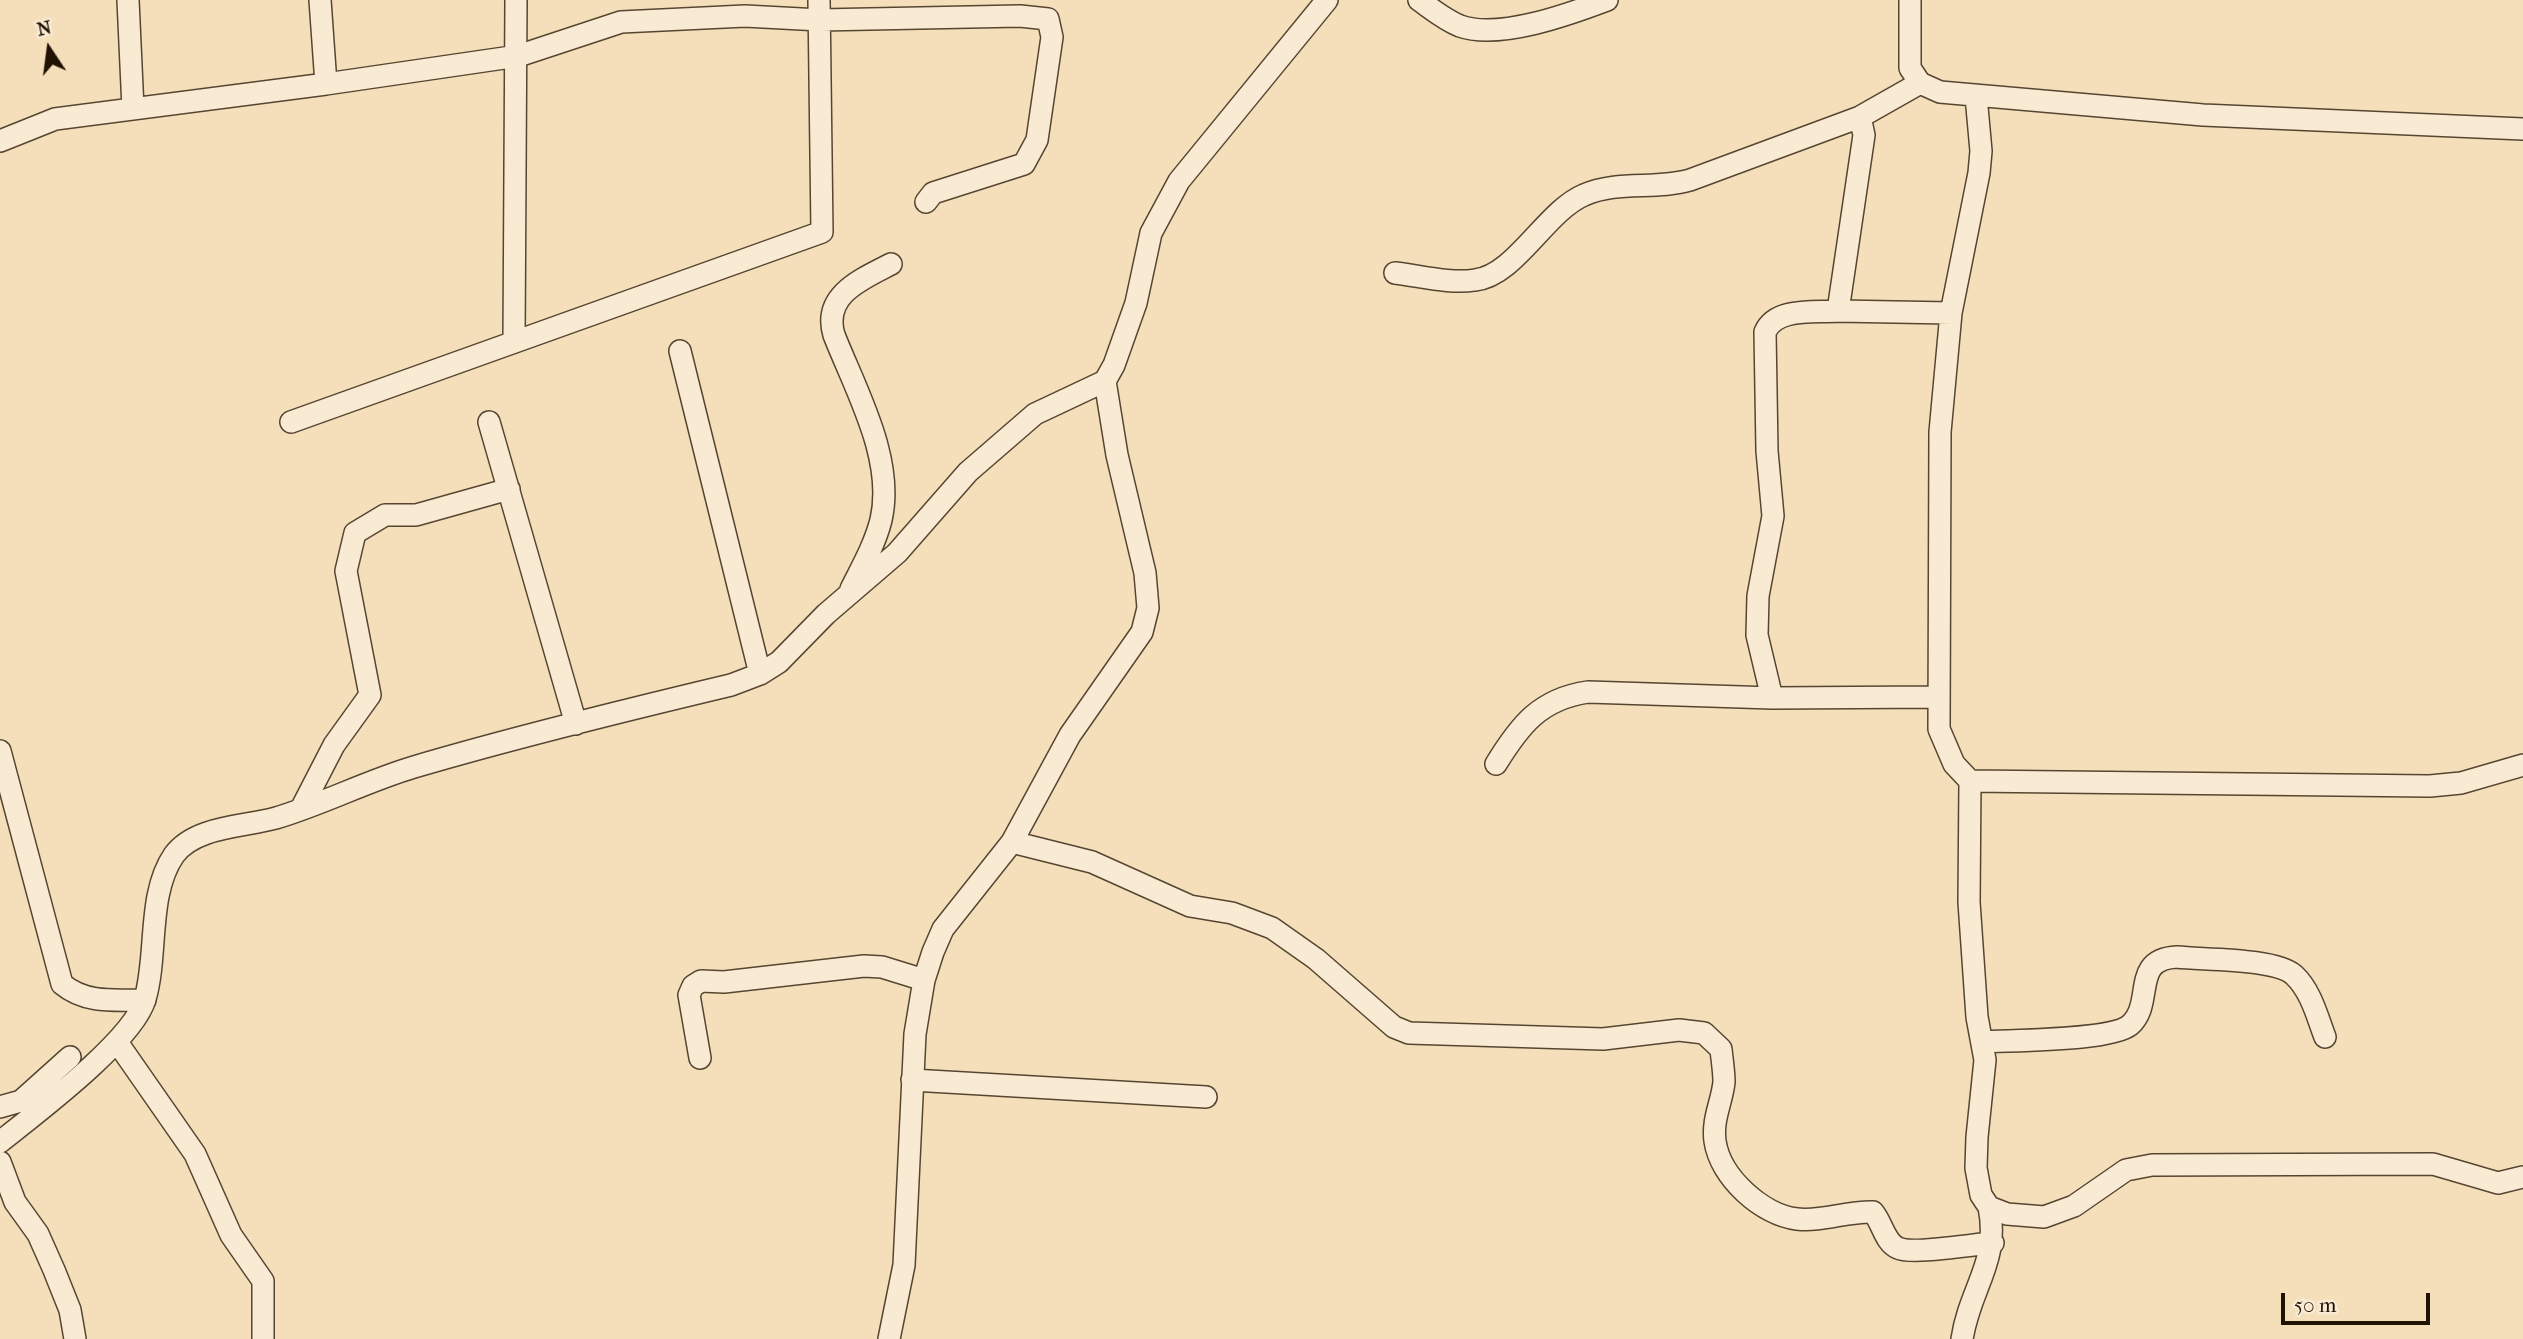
<!DOCTYPE html>
<style>
body{margin:0}
#map{position:relative;width:2523px;height:1339px;overflow:hidden;background:#f5dfbb;font-family:"IM FELL French Canon",serif}
canvas{display:block}
.north{position:absolute;left:14px;top:14px;width:70px;height:70px;-webkit-text-stroke:5px #f8ead3;paint-order:stroke;rotate:347deg;font-size:19px;font-weight:700;line-height:28px;text-align:center;color:#211303}
.north::after{content:'';display:block;margin:auto;width:24px;height:32px;background:#211303;clip-path:polygon(50% 0,100% 100%,50% 72%,0 100%)}
.scale{position:absolute;left:2281px;top:1293px;width:149px;height:32px;box-sizing:border-box;border:4px solid #211303;border-top:0;padding-left:9px;font-size:21px;line-height:24px;white-space:nowrap;color:#211303;-webkit-text-stroke:5px #f8ead3;paint-order:stroke}
</style>
<div id="map">
<canvas width="2523" height="1339"></canvas>
<div class="north">N</div>
<div class="scale">50 m</div>
</div>
<script>
const ctx = document.querySelector('canvas').getContext('2d');
ctx.lineJoin = 'round';
function stroke(path, color, width, dash) { ctx.strokeStyle = color; ctx.lineWidth = width; ctx.lineCap = dash ? 'butt' : 'round'; ctx.setLineDash(dash || []); ctx.stroke(path); }
const street = new Path2D(`
 M128,0L133,109
 M1419,0C1433,10 1445,20 1460,26C1499,40 1570,14 1607,0
 M1910,0V68L1920,83L1940,92L2203,115L2523,129
 M326,84L518,56L621,22L745,16L820,20L1020,16L1048,19L1052,37L1037,140L1024,164L933,193L926,202
 M1976,96L1981,151L1979,173L1951,313L1940,432L1939,729L1954,764L1970,781L2430,786L2461,783L2523,765
 M1860,117L1864,135L1838,311L1951,313
 M0,141L55,119L326,84L320,0
 M1395,273C1421,276 1450,284 1475,280C1515,276 1546,211 1584,195C1617,180 1656,190 1690,180L1860,117L1920,83
 M1838,311C1814,313 1776,307 1765,332L1767,451L1773,516L1758,596L1757,635L1772,698L1938,697
 M514,342L516,0
 M680,351L760,674
 M291,422L822,232L819,0
 M489,422L576,724
 M851,589C862,567 875,544 881,520C895,459 856,391 834,335C822,295 862,279 891,264
 M0,751L62,984C86,1004 115,1000 145,1000
 M1496,764C1520,725 1540,699 1588,692L1772,698
 M1970,781L1969,902L1977,1017L1985,1060L1977,1137L1976,1168L1981,1195L1989,1207L2007,1214L2044,1217L2074,1206L2126,1170L2152,1165L2433,1164L2498,1183L2523,1177
 M301,809L334,745L370,695L346,571L355,533L385,515H416L509,489
 M1012,842L1092,862L1190,906L1232,913L1272,928L1316,959L1394,1027L1409,1033L1603,1039L1679,1030L1704,1033L1721,1049C1722,1060 1724,1071 1724,1082C1722,1102 1712,1119 1715,1141C1720,1177 1762,1215 1797,1219C1822,1222 1847,1211 1873,1212C1882,1222 1885,1243 1898,1248C1912,1255 1974,1244 1993,1243
 M117,1042L195,1154L231,1235L263,1281V1339
 M1982,1042C2011,1040 2111,1041 2130,1025C2155,1003 2130,959 2177,957C2204,960 2275,958 2294,975C2311,991 2317,1016 2325,1037
 M700,1058L689,995L693,986L701,981L724,982L864,966L882,967L924,980
 M912,1080L1206,1097
 M0,1107L21,1101L70,1057
 M0,1142C35,1114 134,1040 145,999C158,955 147,894 174,855C195,826 244,827 276,818C323,804 367,781 414,767C519,736 626,710 731,685L760,674L779,662L826,614L897,553L968,472L1035,414L1105,381L1114,365L1136,303L1151,233L1179,181L1327,0
 M0,1162L15,1202L38,1234L54,1270L70,1310L75,1339
 M889,1339L904,1265L915,1034L924,980L933,952L943,929L1012,842L1070,735L1142,632L1148,608L1145,573L1117,455L1105,381
 M1962,1339C1970,1287 2000,1262 1989,1207`);
stroke(street, '#564631', 24);
stroke(street, '#f8ead3', 21);
</script>
